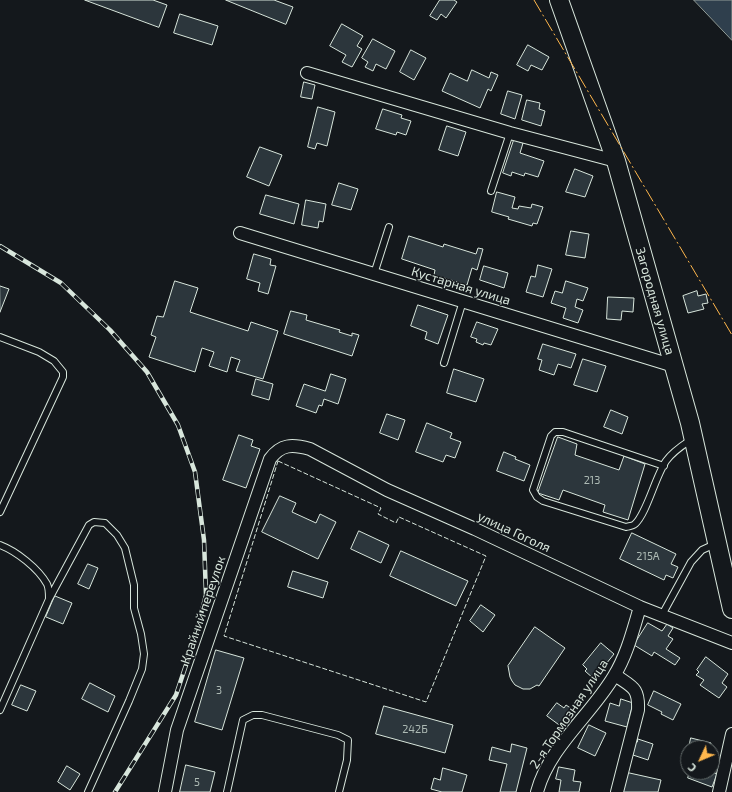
<!DOCTYPE html>
<meta charset="utf-8">
<style>
body{margin:0}
#map{position:relative;width:732px;height:792px;overflow:hidden;background:#14181c;font-family:"Exo 2",sans-serif}
canvas{display:block}
.north{position:absolute;left:680px;top:740px;width:40px;height:40px;box-sizing:border-box;background:#14181c;border:1px solid #626a69;border-radius:50%;rotate:226deg;font-size:11px;font-weight:700;line-height:16px;text-align:center;color:#d8e6dc}
.north::after{content:'';display:block;margin:auto;width:14px;height:18px;background:#ffb74d;clip-path:polygon(50% 0,100% 100%,50% 72%,0 100%)}
</style>
<div id="map">
<canvas width="732" height="792"></canvas>
<div class="north">С</div>
</div>
<script>
const ctx = document.querySelector('canvas').getContext('2d');
ctx.lineJoin = 'round';
function paint(path, color) { ctx.fillStyle = color; ctx.fill(path, 'evenodd'); }
function stroke(path, color, width, dash) { ctx.strokeStyle = color; ctx.lineWidth = width; ctx.lineCap = dash ? 'butt' : 'round'; ctx.setLineDash(dash || []); ctx.stroke(path); }
function label(font, color, halo, rows, align = 'center') {
  ctx.font = font + ' "Exo 2",sans-serif'; ctx.lineWidth = 3; ctx.setLineDash([]); ctx.textBaseline = 'middle'; ctx.strokeStyle = halo; ctx.fillStyle = color; for (const [text, x, y, turn = 0] of rows) {
    ctx.save(); ctx.translate(x, y); ctx.rotate((+turn || 0) * Math.PI / 180); ctx.textAlign = isNaN(turn) ? turn : align; if (halo) ctx.strokeText(text, 0, 0); ctx.fillText(text, 0, 0); ctx.restore();
  }
}
const water = new Path2D(`
 M694,0H732V40Z`);
paint(water, '#2f3f4d');
stroke(water, '#939e99', 1);
const building = new Path2D(`
 M85,0H153L167,5L159,27Z
 M226,0H274L293,7L286,24Z
 M440,0H454L457,2L446,18L441,14L437,20L430,16Z
 M180,14L218,26L212,45L174,33Z
 M342,24L363,36L357,46L362,49L352,67L342,62L346,55L330,46Z
 M373,39L395,51L386,69L376,64L373,71L365,67L368,62L362,58Z
 M528,45L549,57L542,70L531,65L528,71L517,65Z
 M411,50L426,58L414,80L400,72Z
 M472,70L489,78L491,72L498,75L491,91L488,89L480,108L442,91L450,73L467,81Z
 M304,82L315,85L312,99L301,97Z
 M508,91L522,95L515,119L501,114Z
 M527,100L540,103L539,109L545,111L541,126L522,120Z
 M318,107L335,112L327,146L317,143L315,149L308,147Z
 M383,109L402,115L401,118L411,121L406,135L397,132L396,135L376,129Z
 M447,126L466,132L458,156L439,150Z
 M514,140L523,143L520,153L544,161L538,177L525,173L524,176L512,172L511,176L503,173Z
 M260,147L282,155L269,186L247,177Z
 M575,169L593,176L585,197L566,192Z
 M339,183L358,189L351,210L332,205Z
 M497,192L515,197L512,208L518,209L519,206L531,208L532,204L543,207L537,224L533,223L532,226L508,219L509,217L492,212Z
 M266,195L299,204L294,224L260,214Z
 M306,200L326,204L323,222L319,221L318,228L302,225Z
 M571,231L589,234L585,258L566,255Z
 M409,236L443,247L444,244L476,254L478,248L483,249L477,270L472,268L467,285L434,275L435,270L402,259Z
 M254,254L271,259L270,265L276,266L268,294L258,291L260,283L247,279Z
 M538,265L552,269L543,297L526,292L531,276L535,277Z
 M484,266L508,273L504,288L480,280Z
 M175,281L198,288L190,312L248,331L251,322L278,331L263,379L236,371L240,360L231,357L227,372L209,366L214,352L202,348L195,372L149,357L156,337L151,335L157,316L163,317Z
 M566,281L588,288L583,301L577,299L575,307L583,310L578,323L563,318L566,308L551,303L555,291L562,293Z
 M0,286L9,289L0,312Z
 M697,291L698,296L706,294L708,303L702,304L704,309L688,313L683,296Z
 M608,297L634,298L633,312L622,311L621,320L607,319Z
 M418,305L448,315L438,344L425,339L427,332L411,326Z
 M291,311L307,315L306,320L340,330L339,332L352,336V333L359,335L352,356L284,334Z
 M477,322L498,329L491,345L484,343L483,345L476,342L477,339L471,337Z
 M543,344L576,354L571,368L558,364L554,375L539,370L542,360L538,359Z
 M583,359L606,366L597,392L574,385Z
 M454,369L484,379L476,402L447,393Z
 M331,374L346,379L338,404L324,399L322,406L319,405L316,413L296,406L304,384L325,391Z
 M256,379L273,384L269,400L252,395Z
 M611,410L628,417L622,434L604,427Z
 M387,414L405,420L398,440L380,433Z
 M427,423L452,433L450,438L461,442L455,458L446,455L443,462L416,452Z
 M239,435L253,440L251,446L260,449L246,488L223,480Z
 M558,437L577,444L575,455L619,470L624,456L645,464L628,520L603,512L605,505L563,490L559,500L538,493Z
 M504,452L516,457L515,459L530,465L524,481L497,471Z
 M280,496L296,503L292,512L316,523L320,514L336,522L318,559L262,532Z
 M359,531L389,545L381,563L351,549Z
 M632,533L676,554L671,564L678,567L673,578L666,575L664,580L620,559Z
 M401,551L468,581L456,606L390,576Z
 M88,564L98,568L89,589L78,584Z
 M293,571L328,582L323,598L288,587Z
 M55,596L72,603L63,624L46,617Z
 M481,605L495,615L483,632L470,621Z
 M648,623L662,631L667,624L673,628L668,636L673,639L666,649L680,658L675,665L654,652L652,656L634,645Z
 M535,627L565,648L539,686L537,685L530,689H523L515,685L512,681L510,677L508,666Z
 M601,643L614,654L594,679L585,671L587,669L583,665Z
 M216,650L244,658L222,730L195,722Z
 M706,657L728,674L722,683L727,687L719,698L700,685L704,680L696,675L699,672L697,670Z
 M90,683L115,696L108,712L82,699Z
 M21,685L36,691L27,711L12,705Z
 M654,691L681,704L673,720L661,714L662,712L648,705Z
 M621,699L633,703L627,727L605,721L610,703L619,706Z
 M557,703L564,708L566,705L572,709L567,716L574,721L566,730L547,716Z
 M384,706L453,725L445,753L376,734Z
 M589,725L606,733L595,756L578,748Z
 M691,738L711,743L710,748H689Z
 M638,739L653,744L648,760L630,754L635,742H637Z
 M512,744L527,748L516,792H500L507,764L489,760L492,747L510,752Z
 M186,765L215,772L210,792H180Z
 M67,766L80,774L70,790L58,782Z
 M559,767L575,770L573,781L581,782L579,792H559L561,780L556,779Z
 M443,768L467,775L462,792H442L431,789L434,778L440,780Z
 M625,772L661,780L658,792H621Z
 M690,772H712L717,774L712,787L688,778Z`);
paint(building, '#2c363c');
stroke(building, '#d8e6dc', 1);
const service = new Path2D(`
 M491,191L510,133
 M374,274L389,227
 M0,337L39,352L54,361L63,372V377L0,512
 M444,363L463,301
 M664,466L563,432H555L551,436L533,490L537,497L543,501L626,527C629,526 633,526 635,524C647,513 655,477 666,461C673,451 683,445 692,439
 M0,545C16,551 38,568 47,584C49,588 49,595 49,599L0,710
 M49,599L89,525L94,522L105,523L117,535L125,548L134,585V608L141,634L144,654L142,669L129,701L88,792
 M662,615L691,562L702,550L715,544
 M227,792L243,720L253,715H262L338,735L348,740L347,760L339,792`);
const minor = new Path2D(`
 M307,73L510,133L616,161
 M240,233L674,366
 M615,675C632,687 639,687 638,710L617,792
 M165,792L177,730L270,459C281,444 292,444 310,449L387,490L475,529L640,607L732,643
 M537,792C549,747 591,715 614,676C627,655 633,630 640,607
 M719,792L732,734`);
const secondary = new Path2D(`
 M559,0L616,161L690,423L732,609`);
stroke(service, '#d8e6dc', 8);
stroke(minor, '#d8e6dc', 14);
stroke(secondary, '#d8e6dc', 20);
stroke(service, '#14181c', 6);
stroke(minor, '#14181c', 12);
stroke(secondary, '#14181c', 18);
const rail = new Path2D(`
 M0,246L61,283L110,330L147,372L178,425L195,472L204,540L206,595L194,641L176,695L115,792`);
stroke(rail, '#d8e6dc', 4.5);
stroke(rail, '#14181c', 3, [9]);
stroke(new Path2D(`
 M278,461L381,508L378,514L396,523L399,517L486,556L426,702L224,636Z`), '#d8e6dc', 1, [5, 2]);
stroke(new Path2D(`
 M534,0L732,335`), '#ffb74d', 1, [14, 3, 2, 3]);
label('11px', '#adbab4', null, [
 ["213",592,480],
 ["215А",648,556],
 ["3",219,690],
 ["242Б",415,729],
 ["5",197,782]
]);
label('13px', '#d8e6dc', '#14181c', [
 ["Кустарная улица",461,286,17],
 ["Загородная улица",655,301,74],
 ["улица Гоголя",514,532,25],
 ["Крайний переулок",203,610,-71],
 ["2-я Тормозная улица",569,714,-56]
]);
</script>
